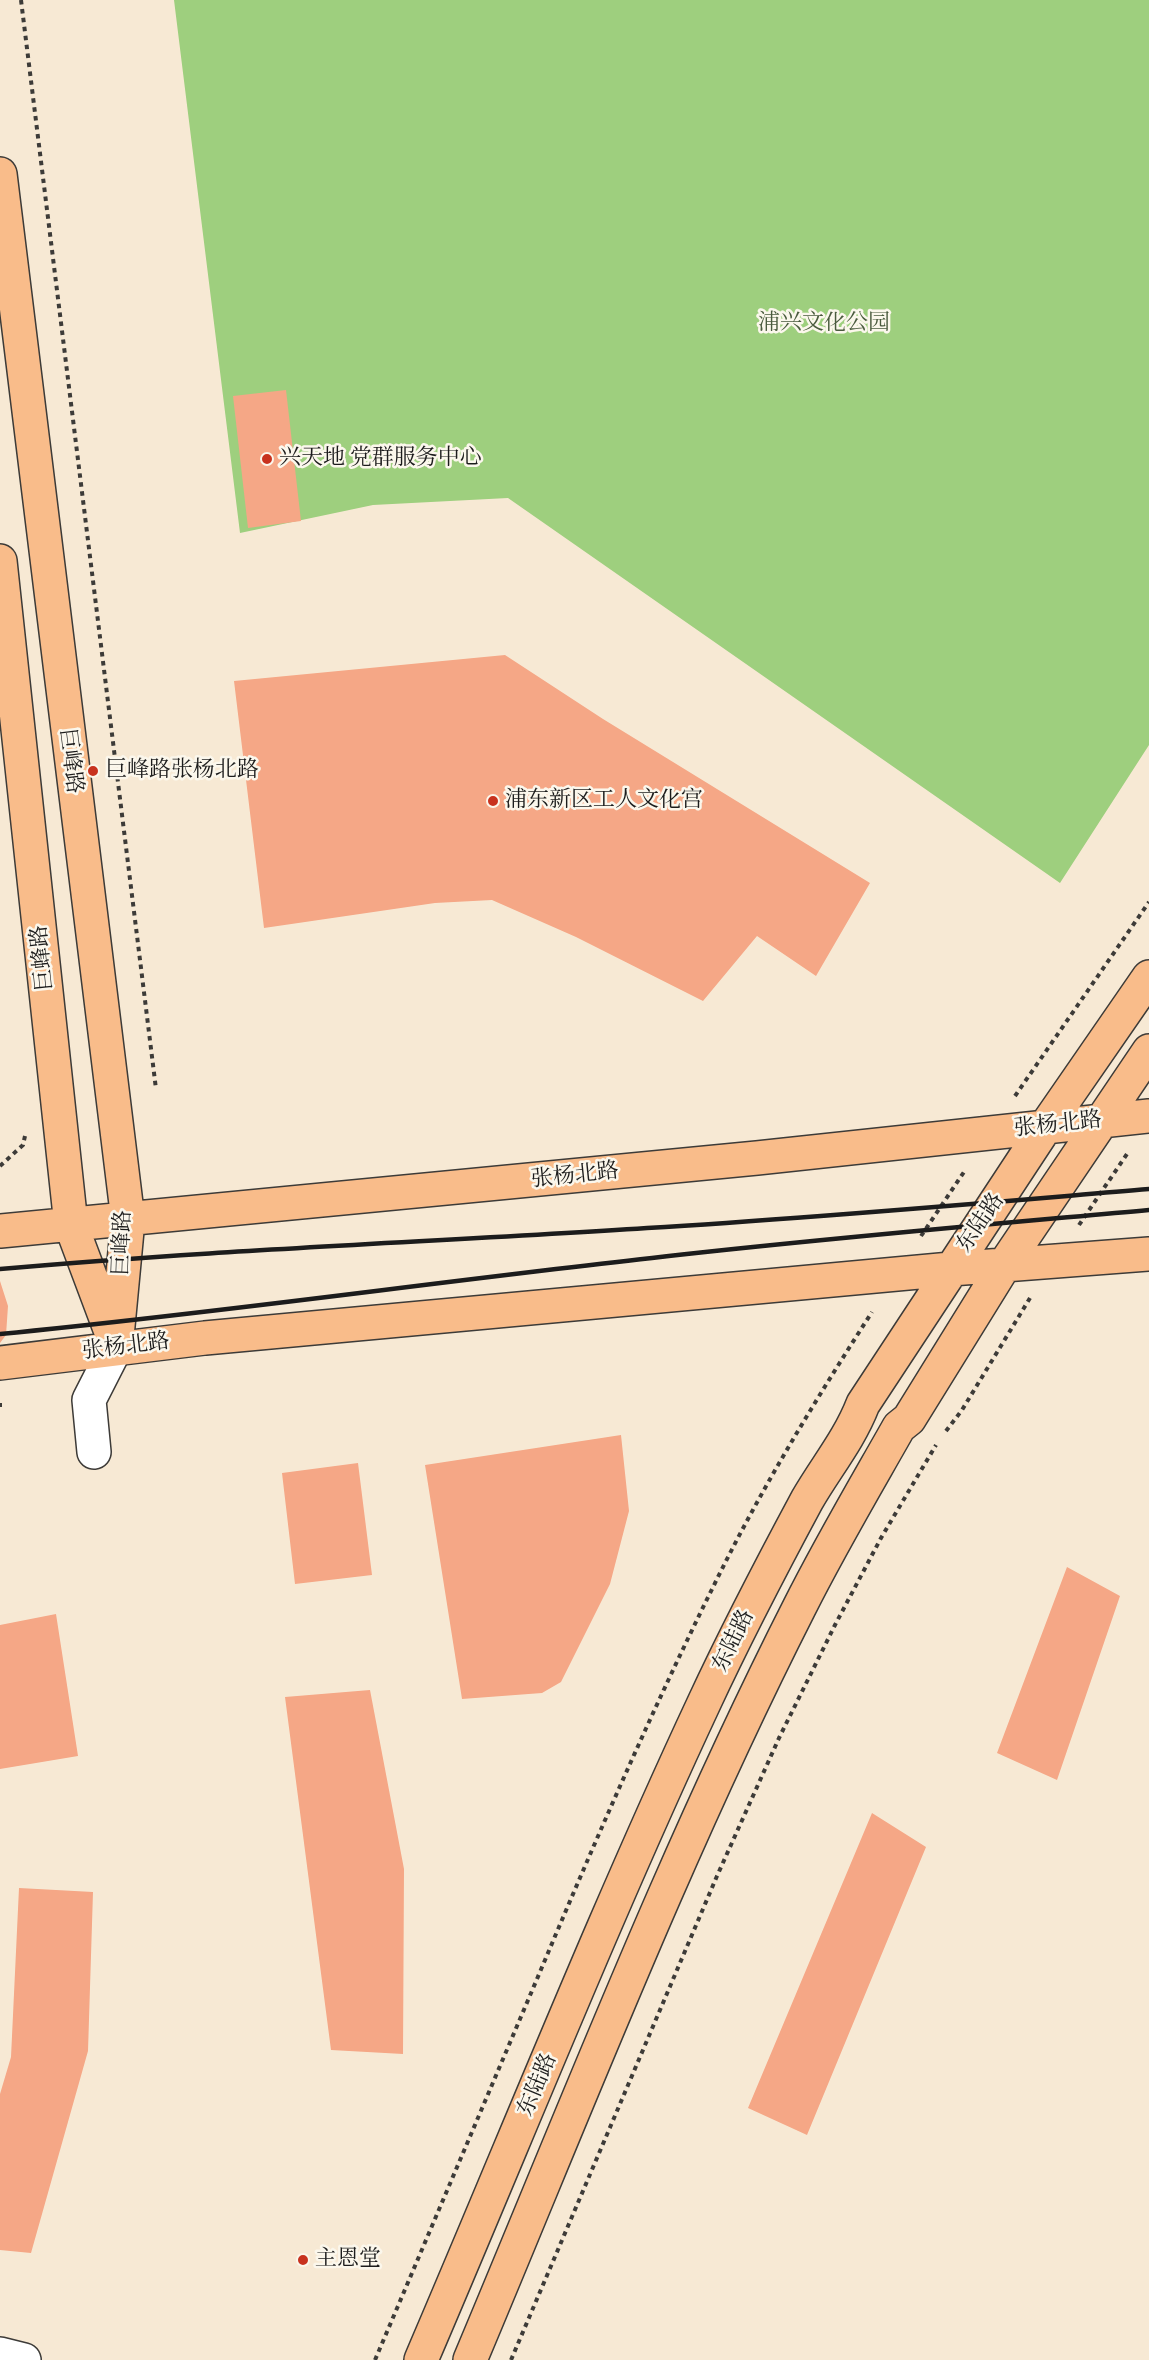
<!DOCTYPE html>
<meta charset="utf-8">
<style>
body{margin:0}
canvas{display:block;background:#f7e9d4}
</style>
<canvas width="1149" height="2360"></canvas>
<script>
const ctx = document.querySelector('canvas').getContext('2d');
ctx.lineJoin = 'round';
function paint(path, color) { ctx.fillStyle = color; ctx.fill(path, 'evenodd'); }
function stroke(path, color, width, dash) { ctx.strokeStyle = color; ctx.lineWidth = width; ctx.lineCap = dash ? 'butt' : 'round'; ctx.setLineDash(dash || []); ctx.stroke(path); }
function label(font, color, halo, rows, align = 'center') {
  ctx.font = font + ' "IM FELL French Canon","Noto Serif SC",serif'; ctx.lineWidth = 5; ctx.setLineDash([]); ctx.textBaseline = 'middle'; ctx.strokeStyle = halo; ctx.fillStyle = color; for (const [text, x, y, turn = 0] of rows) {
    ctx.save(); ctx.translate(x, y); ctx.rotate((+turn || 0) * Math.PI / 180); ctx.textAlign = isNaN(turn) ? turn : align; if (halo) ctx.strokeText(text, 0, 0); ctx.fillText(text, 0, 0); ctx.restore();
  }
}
paint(new Path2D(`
 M174,0H1149V745L1060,883L508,498L373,505L240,533Z`), '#9ecf7e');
paint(new Path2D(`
 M286,390L301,521L248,528L233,396Z
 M505,655L603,719L870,883L816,976L757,936L703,1001L576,937L492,900L435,903L264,928L234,681Z
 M0,1281L8,1306L6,1335L0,1343Z
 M621,1435L629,1511L610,1584L561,1682L542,1693L462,1699L425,1465Z
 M358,1463L372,1575L295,1584L282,1473Z
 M1067,1567L1120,1596L1057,1780L997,1753Z
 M56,1614L78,1756L0,1769V1625Z
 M370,1690L404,1869L403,2054L331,2050L285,1697Z
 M872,1813L926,1847L807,2135L748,2108Z
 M19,1888L93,1892L88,2051L31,2253L0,2250V2094L11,2057Z`), '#f5a786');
const minor = new Path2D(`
 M94,1452L89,1400L116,1347
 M0,2354L24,2360`);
const major = new Path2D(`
 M0,174L128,1220L116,1347
 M0,561L71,1225L113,1337
 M0,1231L757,1158L1149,1116
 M0,1363L205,1338L951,1269L1149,1254
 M421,2360C515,2141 603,1919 704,1703C736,1634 771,1567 807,1500C826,1467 849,1440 863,1404L1046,1126L1149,977
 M470,2360C576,2108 675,1852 799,1608C830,1546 865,1487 899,1427L909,1419L1005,1264L1149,1051`);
stroke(minor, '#3d3b38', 36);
stroke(major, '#3d3b38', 36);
stroke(new Path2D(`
 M21,0L156,1089
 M1015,1096L1149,902
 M0,1166L23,1145L25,1136
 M1079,1225L1127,1154
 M921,1236L964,1172
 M0,1405H2
 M946,1431L962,1410L1030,1298
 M375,2360C429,2233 483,2106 537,1979C595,1841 655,1703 722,1569C766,1481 818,1396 872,1312
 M511,2360L717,1876L779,1738L835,1625L881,1538L936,1445`), '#3d3b38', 4, [4.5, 4.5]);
stroke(minor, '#fff', 33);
stroke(major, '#f9bc8a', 33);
stroke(new Path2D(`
 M0,1269C215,1250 431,1242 647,1228C814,1218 982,1203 1149,1189
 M0,1334C218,1313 434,1282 652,1258C817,1239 983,1225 1149,1210`), '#1c1c1c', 4.5);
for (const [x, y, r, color] of [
 [267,459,6,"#c8321e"],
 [93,771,6,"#c8321e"],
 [493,801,6,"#c8321e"],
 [303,2260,6,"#c8321e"]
]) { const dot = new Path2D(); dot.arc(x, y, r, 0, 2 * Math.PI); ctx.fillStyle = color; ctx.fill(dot); stroke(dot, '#fbf7ec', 2); }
label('22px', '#4a5b3e', '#fbf7ec', [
 ["浦兴文化公园",824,324]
]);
label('22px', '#1c1c1c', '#fbf7ec', [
 ["兴天地 党群服务中心",279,459],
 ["巨峰路张杨北路",105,771],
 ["浦东新区工人文化宫",505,801],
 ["主恩堂",315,2260]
], 'left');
label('22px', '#1c1c1c', '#fbf7ec', [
 ["巨峰路",70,761,83],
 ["巨蜂路",43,958,-96],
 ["张杨北路",1058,1125,-6],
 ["张杨北路",575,1176,-6],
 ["东陆路",981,1223,-56],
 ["巨峰路",123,1243,-88],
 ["张杨北路",126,1347,-7],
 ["东陆路",734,1641,-64],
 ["东陆路",538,2085,-67]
]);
</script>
